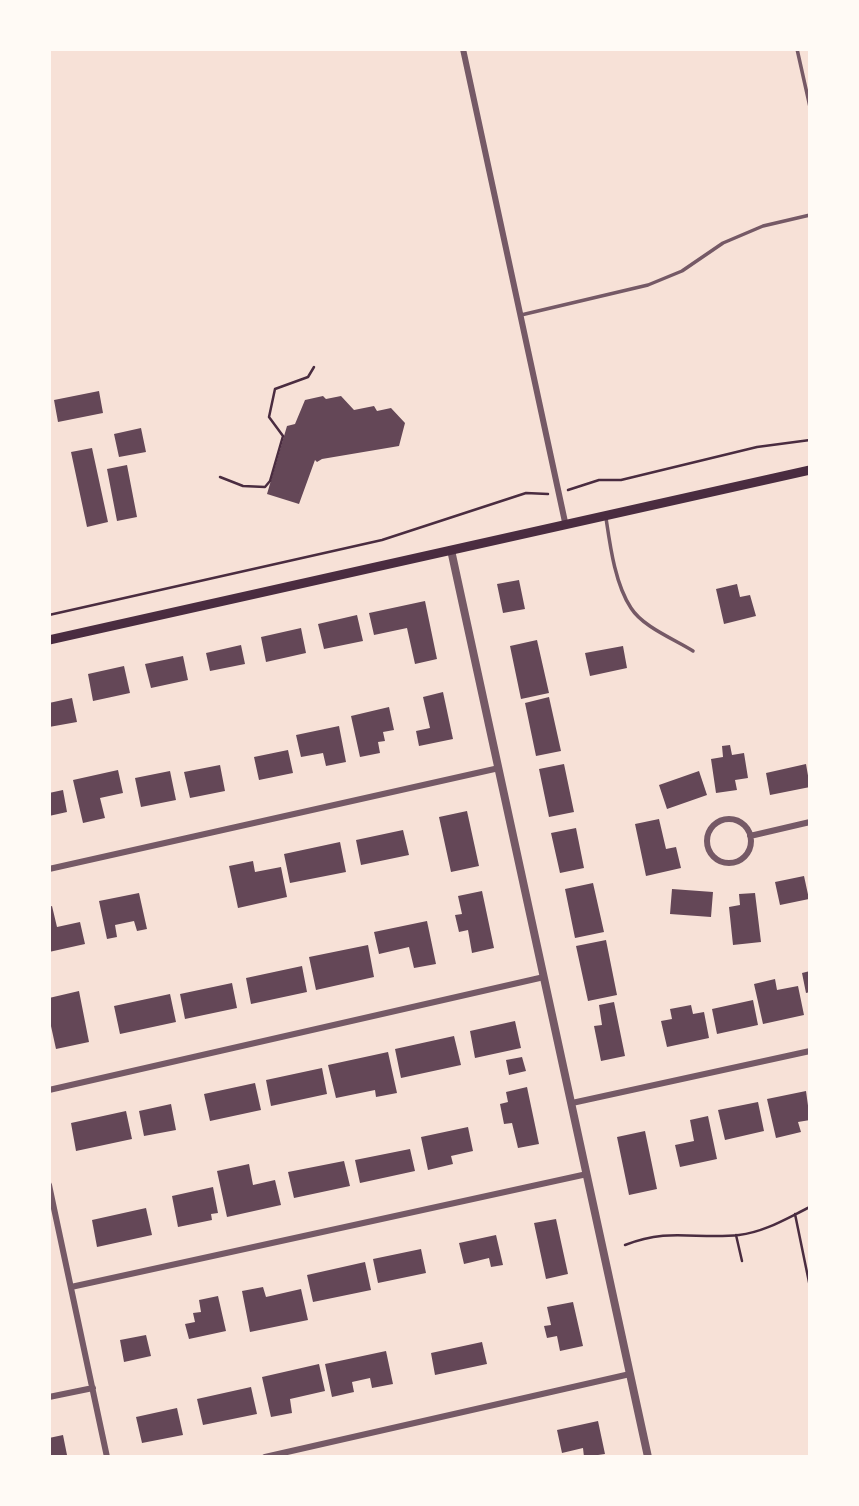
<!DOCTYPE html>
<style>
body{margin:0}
#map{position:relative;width:859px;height:1506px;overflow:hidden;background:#f7e1d7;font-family:Mulish,sans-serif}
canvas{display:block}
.frame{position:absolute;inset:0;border:51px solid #fffaf5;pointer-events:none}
</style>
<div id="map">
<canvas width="859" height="1506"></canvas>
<div class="frame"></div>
</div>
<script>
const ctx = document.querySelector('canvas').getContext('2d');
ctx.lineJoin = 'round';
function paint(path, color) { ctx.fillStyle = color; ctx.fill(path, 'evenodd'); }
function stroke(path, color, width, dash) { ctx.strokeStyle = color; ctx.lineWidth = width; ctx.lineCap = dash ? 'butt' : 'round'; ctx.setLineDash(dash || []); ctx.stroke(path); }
paint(new Path2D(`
 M99,391L103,413L58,422L54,400Z
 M323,396L326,399L341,396L354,410L374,406L377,411L391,408L405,423L399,446L322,459L317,462L315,460L299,504L267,494L287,426L295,424L305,400Z
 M141,428L146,452L119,457L114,434Z
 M92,448L108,522L87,527L71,452Z
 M127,465L137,517L117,521L107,469Z
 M519,580L525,609L503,613L497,584Z
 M737,584L740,597L750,595L756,616L724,624L716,589Z
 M425,601L437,659L415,664L407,628L374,635L369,613Z
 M357,615L363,641L324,649L318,624Z
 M301,628L306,653L266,662L261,637Z
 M537,640L549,693L521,699L510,646Z
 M241,645L245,664L210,671L206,653Z
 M623,646L627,668L590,676L585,653Z
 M183,656L188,680L151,688L145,664Z
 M124,666L130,693L93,701L88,674Z
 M443,692L453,739L419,746L416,731L430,728L423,697Z
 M549,697L561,751L536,756L525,703Z
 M72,698L77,722L49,727V703Z
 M389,707L394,730L383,732L385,741L378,742L380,753L360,757L351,716Z
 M339,726L346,762L326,766L323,753L301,757L296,735Z
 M730,745L732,755L744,753L748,778L735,780L737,790L716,793L711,759L723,757L722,746Z
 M288,750L293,773L259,780L254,757Z
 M564,764L574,812L549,817L539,769Z
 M806,764L810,787L770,795L766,773Z
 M220,765L225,791L190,798L184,772Z
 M118,770L123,793L100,798L105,818L83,823L73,780Z
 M170,771L176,800L141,807L135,778Z
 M699,771L707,795L667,809L659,785Z
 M63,790L67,812L49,816V793Z
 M467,811L479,866L451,872L439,817Z
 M659,819L666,849L676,847L681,868L646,876L635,824Z
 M576,828L584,868L560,873L551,833Z
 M403,830L409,855L361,865L356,840Z
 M340,842L346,872L290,883L284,854Z
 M253,861L255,872L281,867L287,897L238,908L229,866Z
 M804,876L809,899L780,905L775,882Z
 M593,883L604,932L575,938L565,889Z
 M672,889L713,892L711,917L670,914Z
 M482,891L494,948L472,953L468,930L459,932L455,915L462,914L458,896Z
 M139,893L147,929L137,931L134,921L115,925L117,937L107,939L99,901Z
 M755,893L761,942L733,945L729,907L740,905L739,894Z
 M52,906L57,927L80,922L85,944L49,952V907Z
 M427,921L436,964L414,968L409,947L379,954L374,932Z
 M606,940L617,995L588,1001L576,946Z
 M368,945L374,977L316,990L309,957Z
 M302,966L307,992L251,1004L246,978Z
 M810,971V992L806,993L802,973Z
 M775,979L777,990L798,986L804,1015L763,1024L754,984Z
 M232,983L237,1008L185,1019L180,994Z
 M79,991L89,1042L56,1049L49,1017V998Z
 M170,994L176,1022L120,1034L114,1006Z
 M753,1000L758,1025L717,1034L712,1009Z
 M614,1002L625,1056L601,1061L594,1026L602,1025L599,1005Z
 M691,1005L693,1014L704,1012L709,1038L667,1047L661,1021L672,1019L670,1009Z
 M515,1021L521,1048L475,1058L470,1031Z
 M454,1036L461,1065L401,1078L395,1049Z
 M388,1052L397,1093L376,1097L375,1090L336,1098L328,1065Z
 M522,1057L526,1071L509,1075L506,1060Z
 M322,1068L327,1094L271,1106L266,1080Z
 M255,1083L261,1110L210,1121L204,1094Z
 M527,1087L539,1144L518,1148L512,1123L504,1124L500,1104L508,1102L506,1092Z
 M806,1091L810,1120L798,1122L801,1132L776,1138L767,1099Z
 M758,1102L764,1131L725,1140L718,1110Z
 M171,1104L176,1130L144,1136L139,1111Z
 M126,1111L132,1139L76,1151L71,1123Z
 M708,1116L717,1159L680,1167L675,1145L694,1141L690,1120Z
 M468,1127L473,1151L451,1156L453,1164L428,1170L421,1137Z
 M645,1131L657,1189L629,1195L617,1137Z
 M410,1149L415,1171L360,1183L355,1160Z
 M344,1161L350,1186L294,1198L288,1172Z
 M249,1164L253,1185L275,1180L281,1205L227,1217L217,1171Z
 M213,1187L218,1213L211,1214L212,1220L178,1227L172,1196Z
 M146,1208L152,1235L97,1247L92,1220Z
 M556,1219L568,1274L546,1279L534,1223Z
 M496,1235L503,1265L491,1267L489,1258L464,1264L459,1243Z
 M421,1249L426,1273L378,1283L373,1259Z
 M365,1262L371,1290L313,1302L307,1275Z
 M263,1287L266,1297L301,1289L308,1320L250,1332L242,1291Z
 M218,1296L226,1331L189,1339L185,1324L195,1322L193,1313L201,1312L199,1300Z
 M573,1302L583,1346L560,1351L557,1336L547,1338L544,1326L551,1325L547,1307Z
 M146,1335L151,1356L124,1362L120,1340Z
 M482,1342L487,1364L435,1375L431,1353Z
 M386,1351L393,1384L372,1388L370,1378L352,1382L354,1392L332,1397L325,1364Z
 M319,1364L325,1391L290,1399L292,1413L271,1417L262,1377Z
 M251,1387L257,1414L203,1425L197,1399Z
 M177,1408L183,1435L142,1443L136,1417Z
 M598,1421L605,1454L584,1457L583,1448L562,1453L557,1430Z
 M63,1435L67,1455L49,1457V1438Z`), '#644757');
stroke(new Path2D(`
 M220,477L243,486L265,487L270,481L283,436L269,417L275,389L308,377L314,367
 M568,490L599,480H621L757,447L810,440
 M49,615L382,540L526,493L548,494
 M795,1214L810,1287
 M736,1235L742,1261
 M625,1245C670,1227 696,1240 739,1235C765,1232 787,1218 810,1207`), '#4a2c40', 2.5);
stroke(new Path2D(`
 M797,49L810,107
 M521,315L648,285L682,271L723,243L763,226L810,215
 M606,518C610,545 615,584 631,608C643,627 674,639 693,651`), '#755966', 3.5);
stroke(new Path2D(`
 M463,49L565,522
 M707 841a22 22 0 1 1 44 0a22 22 0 1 1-44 0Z
 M750,836L810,822
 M49,869L499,768
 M49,1090L544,977
 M572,1103L810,1051
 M49,1185L107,1457
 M71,1287L587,1174
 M49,1397L93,1388
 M265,1457L630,1374`), '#755966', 6);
stroke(new Path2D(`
 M451,550L648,1457`), '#755966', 8);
stroke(new Path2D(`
 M49,640L810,470`), '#4a2c40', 9);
</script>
